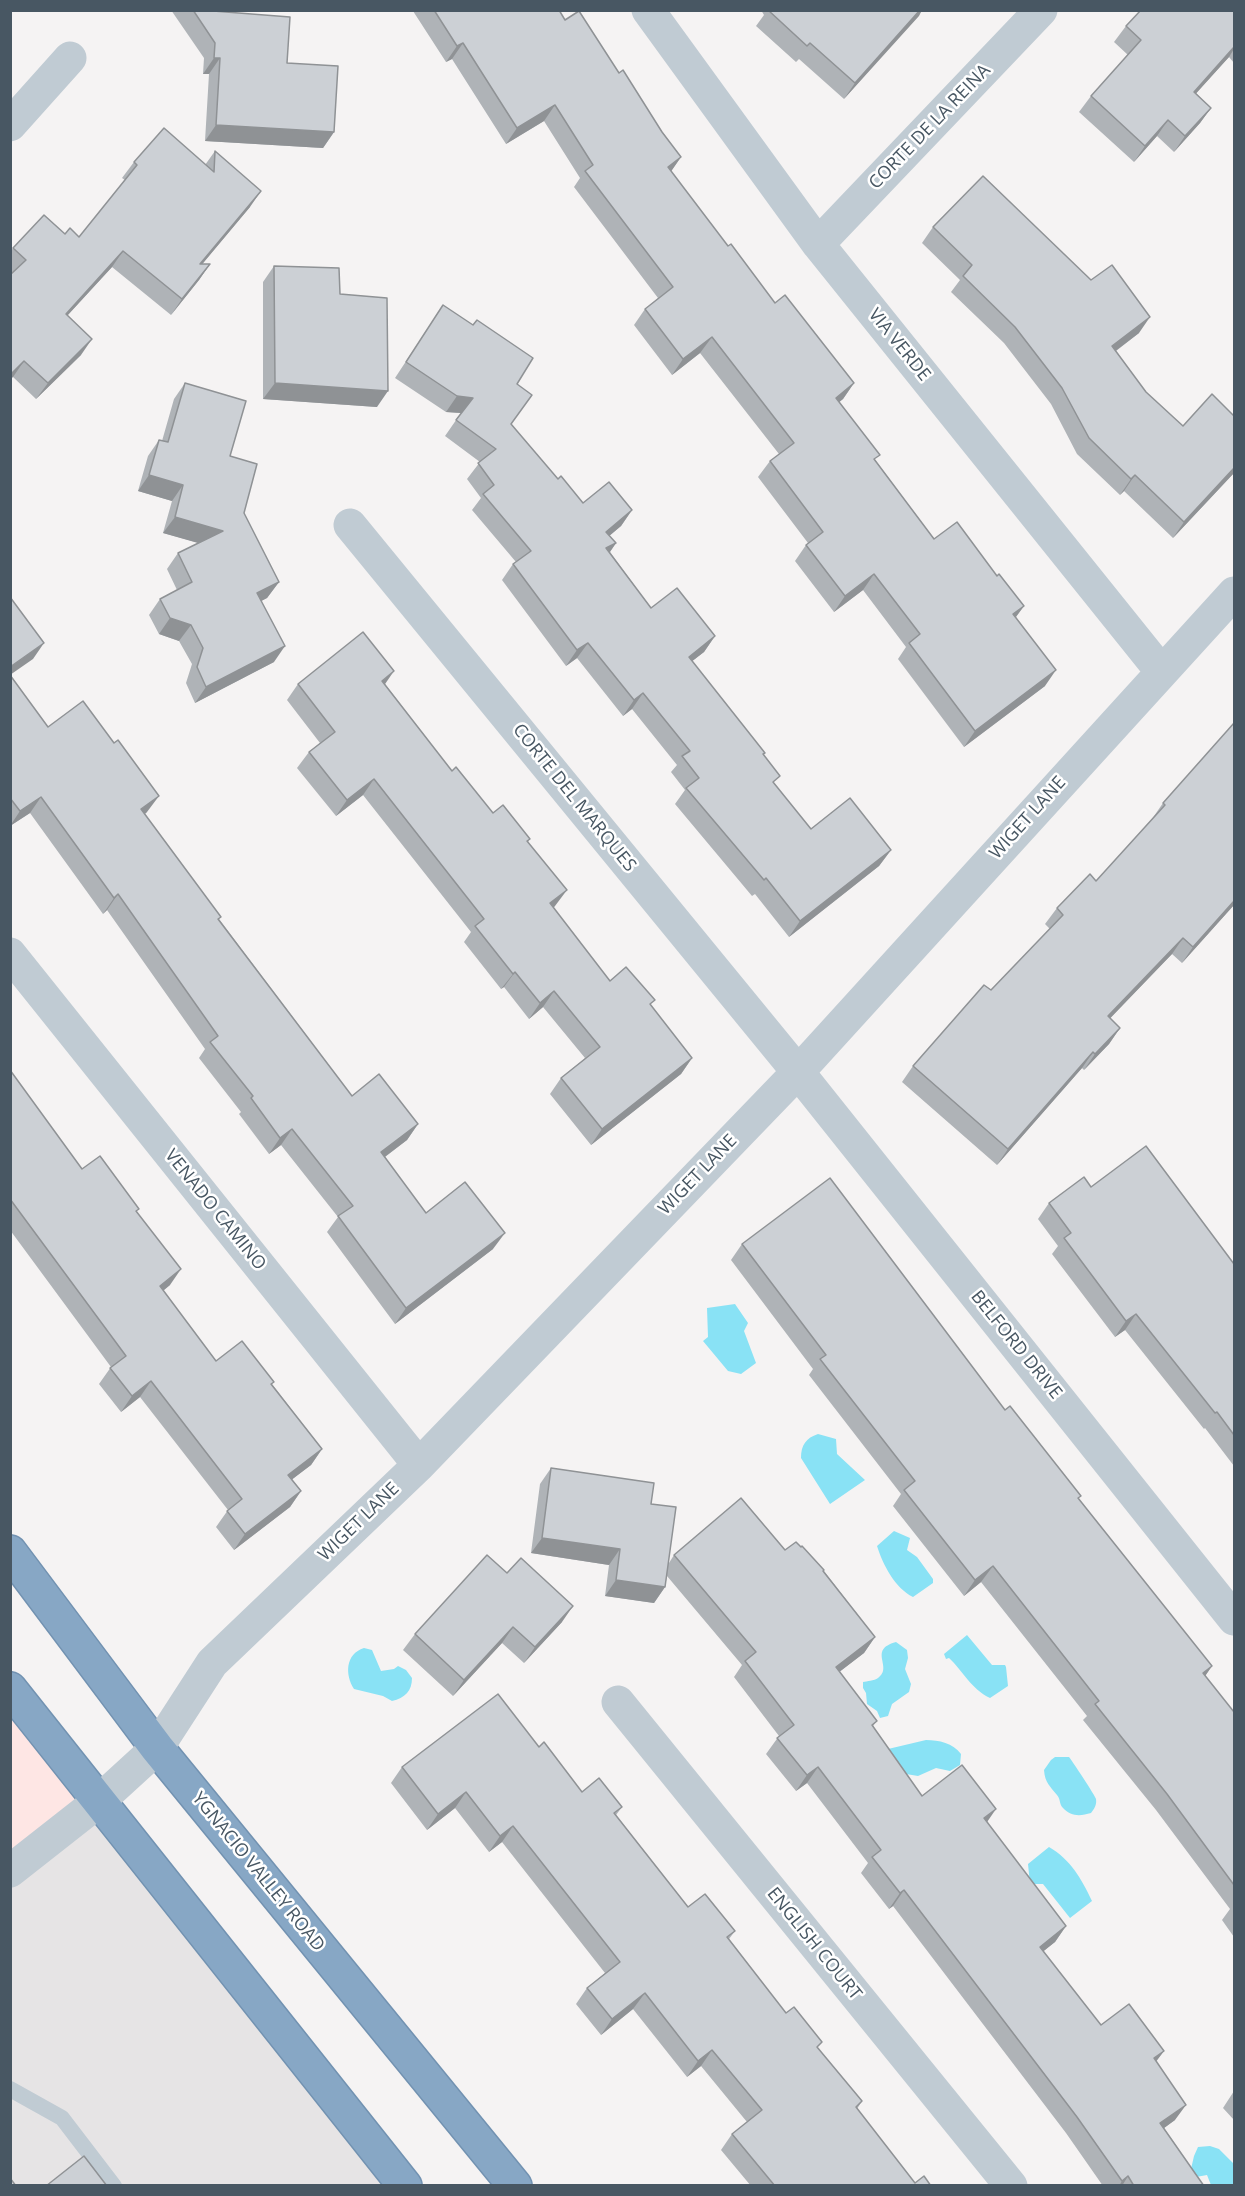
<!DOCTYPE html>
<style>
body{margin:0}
#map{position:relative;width:1245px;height:2196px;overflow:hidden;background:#f5f3f3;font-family:"Open Sans",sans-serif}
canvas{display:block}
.frame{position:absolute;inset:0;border:12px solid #485763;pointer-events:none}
</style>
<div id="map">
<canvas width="1245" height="2196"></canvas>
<div class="frame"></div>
</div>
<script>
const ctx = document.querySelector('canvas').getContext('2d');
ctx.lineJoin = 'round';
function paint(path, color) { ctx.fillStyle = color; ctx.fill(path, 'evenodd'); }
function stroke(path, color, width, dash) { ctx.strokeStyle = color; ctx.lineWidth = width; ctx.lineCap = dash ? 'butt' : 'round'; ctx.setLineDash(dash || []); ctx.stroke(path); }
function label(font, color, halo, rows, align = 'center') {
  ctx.font = font + ' "Open Sans",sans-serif'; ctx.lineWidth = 5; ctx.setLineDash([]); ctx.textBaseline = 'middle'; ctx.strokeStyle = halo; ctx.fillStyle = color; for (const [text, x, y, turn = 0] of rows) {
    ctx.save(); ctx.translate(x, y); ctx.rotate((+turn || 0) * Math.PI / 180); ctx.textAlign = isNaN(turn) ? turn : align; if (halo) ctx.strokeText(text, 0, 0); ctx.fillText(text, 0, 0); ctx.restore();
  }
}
paint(new Path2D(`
 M99,1801L405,2185L11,2186V1871Z`), '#e6e4e5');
paint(new Path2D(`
 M10,1689L99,1801L10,1871Z`), '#fee6e4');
paint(new Path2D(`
 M735,1304L748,1323L744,1331L756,1363L741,1374L728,1371L703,1341L708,1337L707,1308Z
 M818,1434L836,1439L837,1454L865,1480L830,1504L801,1458C801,1445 806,1438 818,1434Z
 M894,1531L910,1538L907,1550L917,1557L933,1579V1583L913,1597C895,1588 883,1565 877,1546Z
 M967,1635L992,1665H1005L1006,1667L1008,1686L990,1698C971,1689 963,1671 949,1658L946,1659L944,1654Z
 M896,1642L907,1650L908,1658L905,1669L911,1684L909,1692L892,1704L888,1716L880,1718L877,1711L867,1704L866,1693L863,1688V1682C867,1681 874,1681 878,1678C894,1667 867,1650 896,1642Z
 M364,1648L372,1650L381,1671L394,1669L398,1666L406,1670L412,1678C412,1691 405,1698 392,1701L383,1696L354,1689C345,1675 345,1654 364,1648Z
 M926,1740C939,1740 953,1743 961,1754L960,1765L950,1771L936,1768L918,1776L906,1774L888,1749Z
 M1055,1757H1069C1071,1759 1096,1797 1096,1799C1097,1805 1094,1809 1091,1813C1081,1816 1071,1817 1063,1808C1059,1804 1061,1800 1057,1795C1050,1786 1045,1783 1044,1770L1051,1760Z
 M1049,1847C1071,1860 1081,1878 1092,1901L1070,1918L1043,1884H1030L1028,1864Z
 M1210,2146L1219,2149L1234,2164V2185H1211L1207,2175L1196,2177L1191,2169L1194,2156L1198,2147Z`), '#89e2f5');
const highway = new Path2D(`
 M10,1552L157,1748L515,2186
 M10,1689L405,2186`);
stroke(highway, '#7292b1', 36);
stroke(new Path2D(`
 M10,2089L62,2118L114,2186`), '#c0cbd3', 16);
stroke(new Path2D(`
 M648,10L818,244L1161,671
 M10,125L70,58
 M818,244L1041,10
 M350,525L798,1072L1234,1619
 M10,954L419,1465
 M618,1702L1011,2186
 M10,1871L99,1801L157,1748L212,1663L419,1465L798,1072L1234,593`), '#c0cbd3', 33);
stroke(highway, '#87a7c5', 33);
paint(new Path2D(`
 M171,10H227L224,12L287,63L334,132L323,148L205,141L209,74H203L204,58Z
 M559,10L565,20L619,73L681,157L671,171L728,246L775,303L854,383L843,399L839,402L876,461L934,539L997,576L1024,606L1016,617L1045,686L964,747L898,659L906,647L863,590L834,612L795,561L806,545L808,543L758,477L770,461L779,454L700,353L672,375L634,325L645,309L658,298L574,187L580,178L544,121L506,144L452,59L446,62L413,11Z
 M761,10H922L844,99L799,59L796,62L756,26L764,15Z
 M1234,10V63L1229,57L1196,93L1211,108L1200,123L1174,152L1157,136L1134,162L1079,112L1091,96L1128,55L1114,42L1126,26Z
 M215,151L250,207L202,264H210L199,280L171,315L112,267L67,316L81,355L36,399L13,377L10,379V275L12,273L10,272V253L13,248L65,234L79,237L125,180L122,178L134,162L205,165Z
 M933,227L1139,333L1116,351L1146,392L1183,426L1234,416V473L1173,538L1124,491L1120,495L1077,454L1051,404L1004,343L951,292L960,280L922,243Z
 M274,266L340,294L377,407L263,399V282Z
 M443,305L517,384L511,424L558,479L583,503L632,510L621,526L609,536L616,543L610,552L651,608L715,636L704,652L692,661L763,755L774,784L811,829L891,850L879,866L789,937L755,894L752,896L675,804L685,790L671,772L677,765L632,709L623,716L577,658L566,666L502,580L513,564L516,562L472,510L481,498L467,479L480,462L445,436L461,413L446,412L395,378Z
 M185,383L230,456L244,513L279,582L267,598L261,601L274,662L195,703L186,683L192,664L179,641L159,634L149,615L160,599L177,590L167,569L178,553L199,543L163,533L172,501L138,491L148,456L159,440L162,441L174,399Z
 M10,675L48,727L147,812L145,814L221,917L219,919L352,1096L418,1124L407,1140L385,1157L426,1213L493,1249L395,1324L327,1232L338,1217L281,1145L269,1154L239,1114L241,1112L199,1058L205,1049L107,910L103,914L30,813L10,826Z
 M298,684H385L452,771L493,813L530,839L528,842L555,906L553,908L610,981L651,1006L692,1058L681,1074L591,1145L550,1094L561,1078L585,1058L543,1007L529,1019L504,987L501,989L464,942L471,932L363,795L336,816L297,768L309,752L320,743L287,700Z
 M1234,723V905L1182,963L1172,954L1110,1018L1120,1028L1109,1044L1084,1070L1082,1068L997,1165L902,1082L913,1066L991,990L1050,929L1045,924L1057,908L1096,881L1152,819L1163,803Z
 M10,1070L82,1169L137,1212L170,1285L163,1291L216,1361L274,1382L272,1384L322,1449L311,1465L292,1479L301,1491L290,1507L234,1550L216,1527L228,1510L140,1397L121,1412L99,1384L111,1367L10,1230Z
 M1091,1187L1234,1264V1466L1205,1428L1204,1429L1125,1330L1115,1337L1052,1254L1058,1246L1038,1219L1049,1203Z
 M742,1244L1005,1410L1079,1499L1212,1666L1205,1676L1234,1712V1937L1222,1920L1230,1909L1156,1810L1083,1720L1087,1716L981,1582L964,1596L893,1506L901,1494L809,1375L813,1369L731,1260Z
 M551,1468L651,1504L669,1563L674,1555L785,1550L824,1571L875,1637L864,1653L839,1672L877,1721L873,1726L922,1796L987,1822L1066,1926L1055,1942L1043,1951L1101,2025L1164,2051L1156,2061L1175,2120L1164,2128L1204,2186H1103L1066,2133L893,1906L889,1909L861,1873L868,1863L807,1783L796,1791L766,1754L779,1736L734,1677L742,1665L667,1576L665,1587L654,1603L605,1596L609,1565L531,1553L540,1484Z
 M507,1573L562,1622L524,1663L502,1643L453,1696L403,1650L415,1634Z
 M539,1747L582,1792L622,1807L616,1815L688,1907L735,1931L729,1939L786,2013L818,2048L862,2101L857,2109L915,2183L931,2186H751L721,2150L732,2134L747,2122L701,2066L687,2077L633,2009L601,2035L576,2004L587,1988L605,1973L502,1842L489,1852L455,1808L427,1830L391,1783L402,1767Z
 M1234,2091V2120L1223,2108Z`), '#afb3b7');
paint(new Path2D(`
 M920,10H922L919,16L844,99L855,83Z
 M463,43L452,59L446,62L457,46Z
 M1234,47V49L1229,57L1183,108L1194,92Z
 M214,58H220L209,74H203Z
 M555,105L544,121L506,144L517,128Z
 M1211,108L1200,123L1174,152L1185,136Z
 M1168,120L1157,136L1134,162L1145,146Z
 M216,125L334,132L323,148L205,141Z
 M681,157L670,173L668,167Z
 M261,191L250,207L189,280L200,264Z
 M123,251L112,267L54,330L66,314Z
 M210,264L199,280L171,315L182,299Z
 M1150,317L1139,333L1101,362L1112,346Z
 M712,337L700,353L672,375L683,359Z
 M92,339L81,355L36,399L48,383Z
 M24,361L13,377L10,379V375Z
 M275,383L388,391L377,407L263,399Z
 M854,383L843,399L825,414L836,398Z
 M457,396L473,398L461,413L446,412Z
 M1234,468V473L1173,538L1184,522Z
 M149,475L183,485L172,501L138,491Z
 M1135,475L1124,491L1120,495L1131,479Z
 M632,510L621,526L595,548L606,532Z
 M175,517L223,531L212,547L163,533Z
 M616,543L605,559L606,548Z
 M874,574L863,590L834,612L845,596Z
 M279,582L267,598L246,609L257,593Z
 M1024,606L1012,622L1013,614Z
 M170,618L191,625L179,641L159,634Z
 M715,636L704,652L677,673L689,657Z
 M44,643L33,659L10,675V667Z
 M588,643L577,658L566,666L577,650Z
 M285,646L274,662L195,703L206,687Z
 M1056,670L1045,686L964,747L975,731Z
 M394,671L383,687L382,681Z
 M643,693L632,709L623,716L634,700Z
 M374,779L363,795L336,816L347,800Z
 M159,796L147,812L130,825L141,809Z
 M41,797L30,813L10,826L20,811Z
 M891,850L879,866L789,937L800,921Z
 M567,890L555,906L539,919L550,903Z
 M118,894L107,910L103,914L114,898Z
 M1234,901V905L1182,963L1193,947Z
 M1183,938L1172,954L1097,1032L1108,1016Z
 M515,972L504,987L501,989L513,974Z
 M554,991L543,1007L529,1019L540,1003Z
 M1120,1028L1109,1044L1084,1070L1095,1054Z
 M1093,1052L1082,1068L997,1165L1008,1149Z
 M692,1058L681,1074L591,1145L602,1129Z
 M418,1124L407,1140L370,1168L381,1152Z
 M292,1129L281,1145L269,1154L280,1138Z
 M505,1233L493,1249L395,1324L406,1308Z
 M181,1269L170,1285L149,1302L160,1286Z
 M1136,1314L1125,1330L1115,1337L1126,1321Z
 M151,1381L140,1397L121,1412L132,1396Z
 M322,1449L311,1465L277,1491L288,1475Z
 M301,1491L290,1507L234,1550L245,1534Z
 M542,1538L620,1549L609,1565L531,1553Z
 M993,1566L981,1582L964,1596L975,1580Z
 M616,1580L665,1587L654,1603L605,1596Z
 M573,1606L562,1622L524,1663L535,1647Z
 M513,1627L502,1643L453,1696L464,1680Z
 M875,1637L864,1653L825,1683L836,1667Z
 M1212,1666L1201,1682L1203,1673Z
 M818,1767L807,1783L796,1791L807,1775Z
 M466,1792L455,1808L427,1830L438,1814Z
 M996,1809L985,1825L984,1818Z
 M513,1826L502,1842L489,1852L500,1836Z
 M904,1890L893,1906L889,1909L900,1893Z
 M1066,1926L1055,1942L1029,1963L1040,1947Z
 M645,1993L633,2009L601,2035L612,2019Z
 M712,2050L701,2066L687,2077L698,2061Z
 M1164,2051L1152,2067L1154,2058Z
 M1186,2105L1175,2120L1149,2139L1160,2123Z
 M1128,2176L1122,2186H1119L1122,2181Z`), '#8f9295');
const building = new Path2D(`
 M193,10H214L213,11L290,17L287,63L338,66L334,132L216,125L220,58H214L215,43Z
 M434,10H559L565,20L579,11L619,73L623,70L662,132L681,157L668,167L728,246L731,244L775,303L785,295L854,383L836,398L880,455L874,459L934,539L957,522L997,576L999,574L1024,606L1013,614L1056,670L975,731L909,643L920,634L874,574L845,596L806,545L823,532L770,461L794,443L712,337L683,359L645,309L673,287L585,171L593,165L555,105L517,128L463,43L457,46Z
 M768,10H920L855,83L810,43L807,46Z
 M1141,10H1234V47L1194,92L1211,108L1185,136L1168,120L1145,146L1091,96L1141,40L1126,26Z
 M164,128L214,172L215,151L261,191L200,264H210L182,299L123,251L66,314L92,339L48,383L24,361L10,375V275L26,260L13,248L44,215L65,234L70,228L79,237L137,165L134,162Z
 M983,176L1091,280L1112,265L1150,317L1112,346L1146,392L1183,426L1212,394L1234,416V468L1184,522L1135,475L1131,479L1089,438L1062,388L1015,327L963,276L972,265L933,227Z
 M274,266L339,268L340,294L387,298L388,391L275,383Z
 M443,305L473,325L477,320L533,358L517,384L532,395L511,424L558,479L561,476L583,503L609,482L632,510L606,532L616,543L606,548L651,608L677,588L715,636L689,657L765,753L763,754L780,776L773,782L811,829L850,798L891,850L800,921L766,878L764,880L686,788L699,778L682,756L690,751L643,693L634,700L588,643L577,650L513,564L531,551L483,494L494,485L478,463L496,449L456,420L473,398L457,396L406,362Z
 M185,383L246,401L230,456L257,464L244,513L279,582L257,593L285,646L206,687L197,667L203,648L191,625L170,618L160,599L192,582L178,553L223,531L175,517L183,485L149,475L159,440L168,442Z
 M10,597L44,643L10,667Z
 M363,632L394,671L382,681L452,771L456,767L493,813L503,805L530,839L527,841L567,890L550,903L610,981L626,967L655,1000L650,1004L692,1058L602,1129L561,1078L600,1047L554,991L540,1003L515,972L513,974L475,926L484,919L374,779L347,800L309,752L335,732L298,684Z
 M10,675L48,727L83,701L114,743L118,740L159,796L141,809L221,917L218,919L352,1096L379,1074L418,1124L381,1152L426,1213L465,1182L505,1233L406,1308L338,1216L353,1206L292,1129L280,1138L251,1098L253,1096L210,1042L218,1036L118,894L114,898L41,797L20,811L10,798Z
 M1234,723V901L1193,947L1183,938L1108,1016L1120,1028L1095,1054L1093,1052L1008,1149L913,1066L984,985L991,990L1063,915L1057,908L1090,874L1096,881L1165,805L1163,803Z
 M10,1070L82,1169L100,1156L139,1209L136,1211L181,1269L160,1286L216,1361L242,1341L274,1382L271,1384L322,1449L288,1475L301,1491L245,1534L227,1511L242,1499L151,1381L132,1396L110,1368L126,1356L10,1199Z
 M1146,1146L1234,1264V1435L1217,1412L1215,1413L1136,1314L1126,1321L1064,1238L1071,1233L1049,1203L1084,1177L1091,1187Z
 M830,1178L1005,1410L1010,1406L1081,1496L1078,1498L1212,1666L1203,1673L1234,1712V1885L1167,1794L1095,1704L1099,1701L993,1566L975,1580L904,1490L915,1481L820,1359L826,1355L742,1244Z
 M551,1468L654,1483L651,1504L676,1507L665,1587L616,1580L620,1549L542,1538Z
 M741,1498L785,1550L796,1542L801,1547L802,1546L824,1570L823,1571L875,1637L836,1667L877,1721L872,1725L922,1796L962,1765L996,1809L984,1818L1066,1926L1040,1947L1101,2025L1129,2004L1164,2051L1154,2058L1186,2105L1160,2123L1204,2186H1134L1128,2176L1122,2181L1077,2117L904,1890L900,1893L872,1857L881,1850L818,1767L807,1775L777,1738L794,1725L745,1661L756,1652L674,1555Z
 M487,1555L507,1573L521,1558L573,1606L535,1647L513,1627L464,1680L415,1634Z
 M498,1694L539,1747L544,1742L582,1792L599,1778L622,1807L614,1813L688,1907L705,1894L735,1931L727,1937L786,2013L794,2007L822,2042L817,2047L862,2101L856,2107L915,2183L924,2176L931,2186H775L732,2134L762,2110L712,2050L698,2061L645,1993L612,2019L587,1988L620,1962L513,1826L500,1836L466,1792L438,1814L402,1767Z
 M84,2156L107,2186H46Z
 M10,2178L16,2186H10Z`);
paint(building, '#ccd0d5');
stroke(building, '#8f9295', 1.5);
label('18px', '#485763', '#fff', [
 ["CORTE DE LA REINA",930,127,-46],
 ["VIA VERDE",899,345,51],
 ["CORTE DEL MARQUES",574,798,51],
 ["WIGET LANE",1028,818,-48],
 ["WIGET LANE",698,1175,-46],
 ["VENADO CAMINO",215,1210,51],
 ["BELFORD DRIVE",1016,1345,51],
 ["WIGET LANE",359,1522,-44],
 ["YGNACIO VALLEY ROAD",258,1872,51],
 ["ENGLISH COURT",814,1944,51]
]);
</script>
